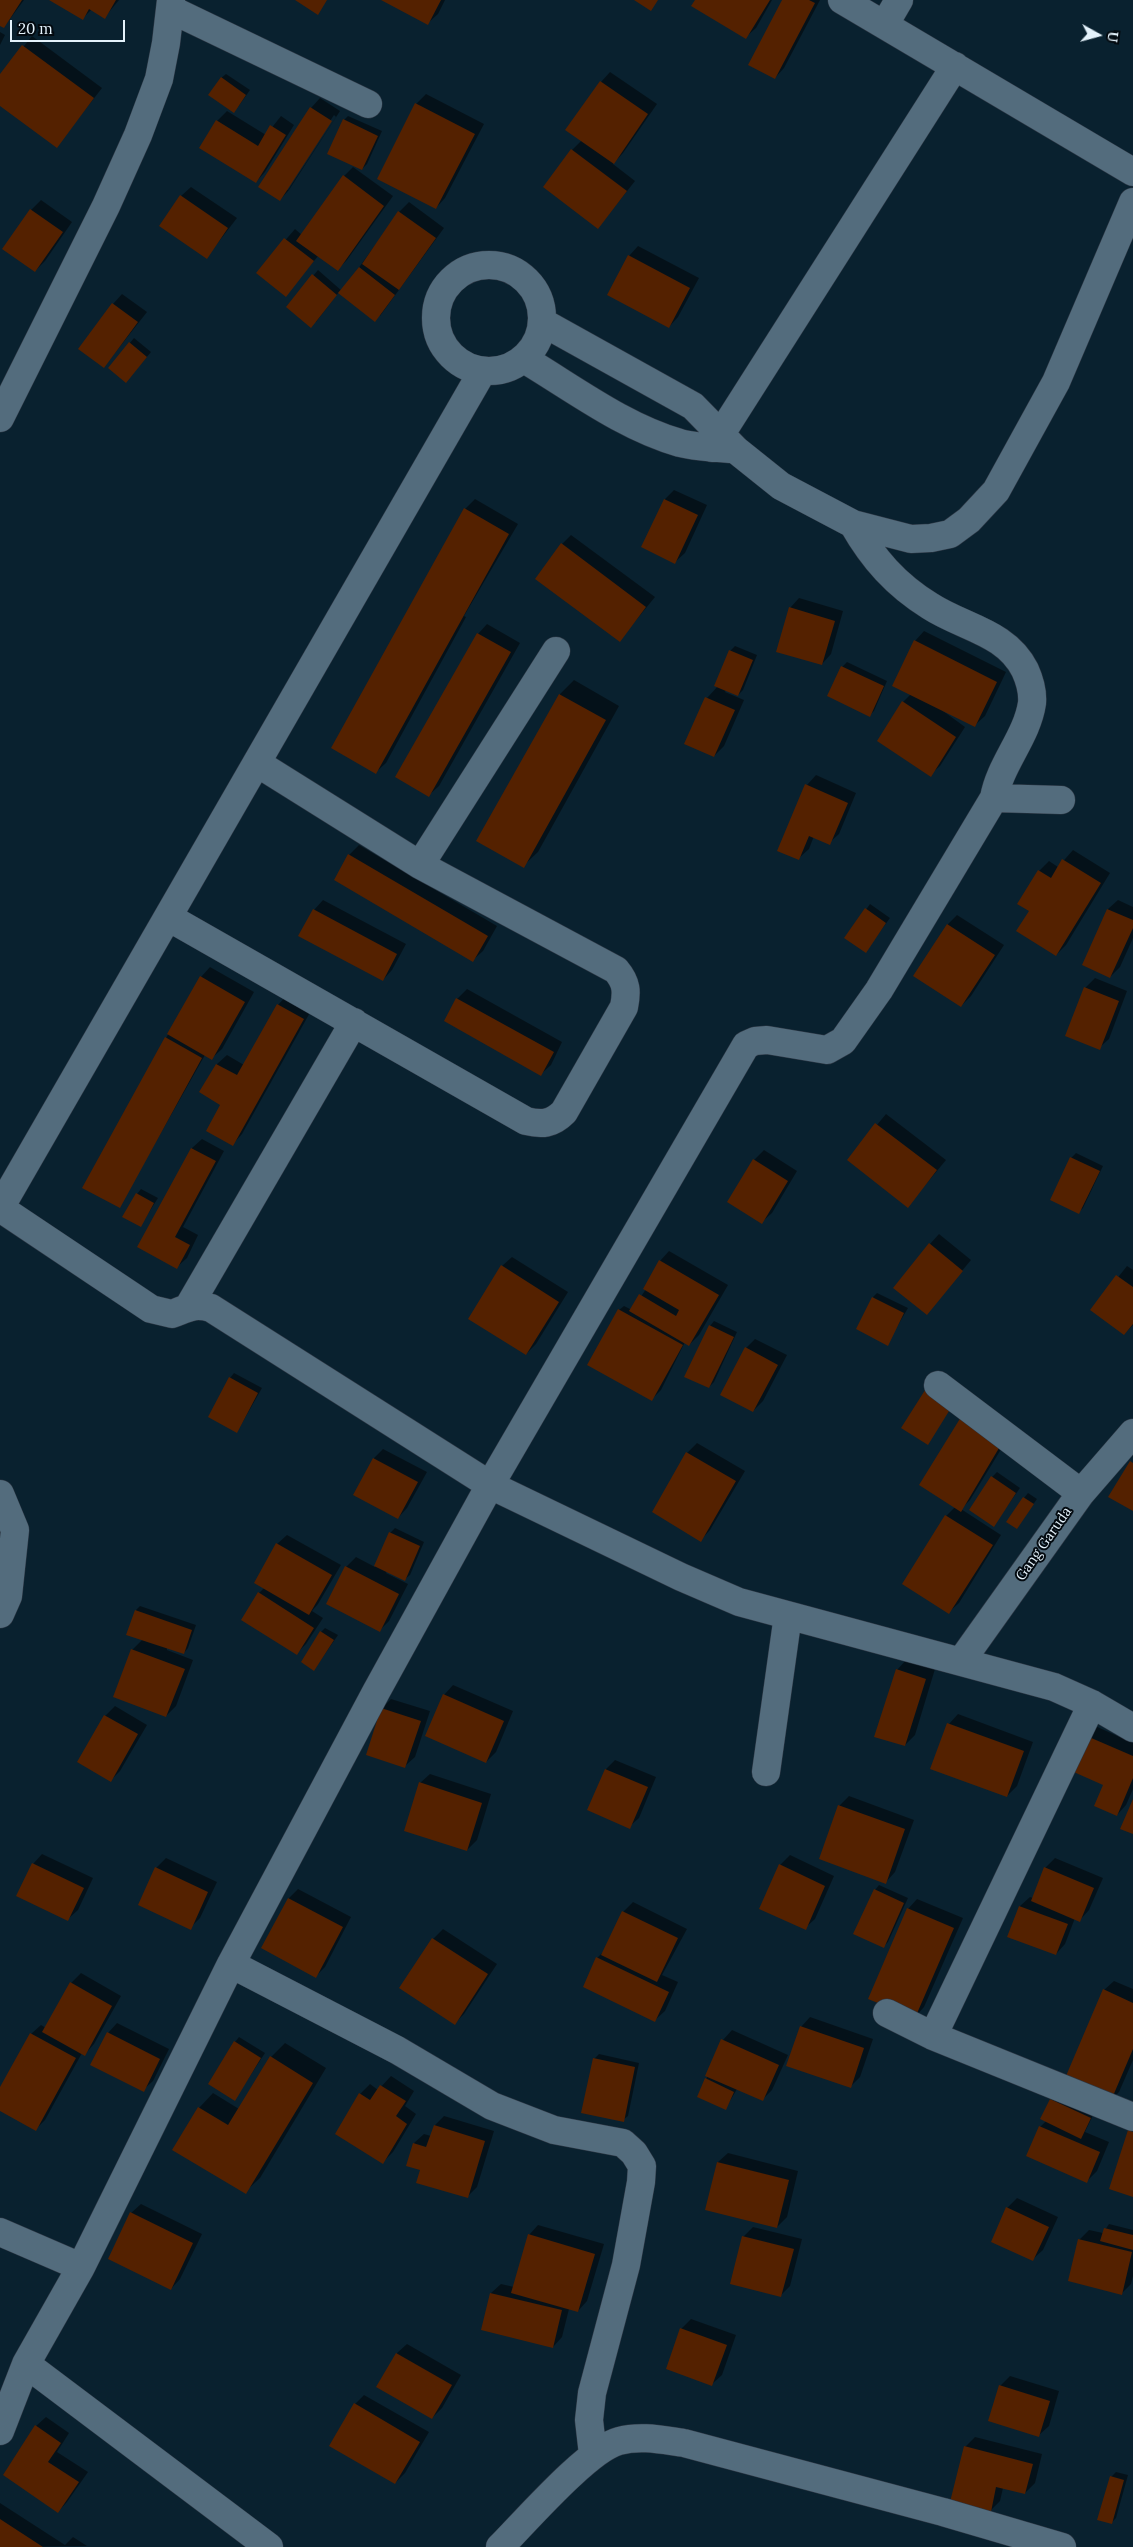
<!DOCTYPE html>
<style>
body{margin:0}
#map{position:relative;width:1133px;height:2547px;overflow:hidden;background:#09212f;font-family:Lora,serif}
canvas{display:block}
.north{position:absolute;left:1073px;top:10px;width:50px;height:50px;-webkit-text-stroke:4px #030a10;paint-order:stroke;rotate:97deg;font-size:14px;font-weight:700;line-height:20px;text-align:center;color:#e4f2fb}
.north::after{content:'';display:block;margin:auto;width:18px;height:22px;background:#e4f2fb;clip-path:polygon(50% 0,100% 100%,50% 72%,0 100%)}
.scale{position:absolute;left:10px;top:20px;width:115px;height:22px;box-sizing:border-box;border:2px solid #e4f2fb;border-top:0;padding-left:6px;font-size:15px;line-height:18px;white-space:nowrap;color:#e4f2fb;-webkit-text-stroke:4px #030a10;paint-order:stroke}
</style>
<div id="map">
<canvas width="1133" height="2547"></canvas>
<div class="north">U</div>
<div class="scale">20 m</div>
</div>
<script>
const ctx = document.querySelector('canvas').getContext('2d');
ctx.lineJoin = 'round';
function paint(path, color) { ctx.fillStyle = color; ctx.fill(path, 'evenodd'); }
function stroke(path, color, width, dash) { ctx.strokeStyle = color; ctx.lineWidth = width; ctx.lineCap = dash ? 'butt' : 'round'; ctx.setLineDash(dash || []); ctx.stroke(path); }
function label(font, color, halo, rows, align = 'center') {
  ctx.font = font + ' Lora,serif'; ctx.lineWidth = 4; ctx.setLineDash([]); ctx.textBaseline = 'middle'; ctx.strokeStyle = halo; ctx.fillStyle = color; for (const [text, x, y, turn = 0] of rows) {
    ctx.save(); ctx.translate(x, y); ctx.rotate((+turn || 0) * Math.PI / 180); ctx.textAlign = isNaN(turn) ? turn : align; if (halo) ctx.strokeText(text, 0, 0); ctx.fillText(text, 0, 0); ctx.restore();
  }
}
paint(new Path2D(`
 M0,0H24L4,27L0,24Z
 M51,0H119L105,17L92,9L83,18Z
 M384,0H445L438,14L428,23Z
 M696,0H772L756,28L746,37Z
 M783,0H820L784,68L775,78Z
 M0,32L5,35L0,45Z
 M32,36L102,88L57,146L0,104V76Z
 M610,72L657,104L623,153L613,164L635,181L598,228L572,150L582,140L601,82Z
 M226,74L250,90L238,107L221,78Z
 M426,94L484,124L445,198L436,208L416,104Z
 M320,98L340,111L289,190L280,200L311,108ZM334,115L336,117L288,190H285Z
 M227,111L266,135L281,116L294,125L265,172L256,182L217,121Z
 M348,116L382,131L367,164L362,169L344,120Z
 M353,167L393,196L347,260L338,269L319,255L285,295L257,273L295,229L302,235L344,176Z
 M191,187L237,218L207,257L181,196Z
 M41,200L72,222L45,261L35,271L31,210Z
 M409,202L444,228L380,316L339,292L316,322L287,307L318,270L342,291L399,212Z
 M638,246L699,278L678,317L669,327L629,256Z
 M122,294L147,312L104,367L113,304Z
 M134,338L151,352L130,377L109,368Z
 M674,490L707,505L685,553L675,562L665,499Z
 M475,499L518,524L464,616L466,617L386,763L376,772L465,509Z
 M571,535L655,597L620,640L562,544Z
 M799,598L843,611L831,654L822,664L790,608Z
 M487,624L520,643L439,786L429,795L478,634Z
 M924,631L1006,672L985,716L975,725L939,708L965,727L940,766L930,775L879,741L903,702L911,694L915,641Z
 M735,646L757,655L743,690L738,695L726,690L725,692L744,700L724,746L714,756L707,698L718,686L730,651Z
 M847,662L887,681L874,711L869,716L842,667Z
 M574,680L619,706L538,852L523,866L560,694Z
 M816,775L856,793L839,834L829,843L814,836L809,849L799,858L779,850L807,785Z
 M359,845L497,926L483,951L473,960L335,879L349,855Z
 M1073,850L1110,873L1066,945L1056,955L1031,911L1019,903L1039,871L1049,861L1058,867Z
 M323,900L406,944L392,970L383,980L314,910Z
 M1118,900L1133,907V938L1120,967L1110,977L1083,965L1108,909Z
 M870,904L890,918L866,951L846,938Z
 M957,915L1004,945L971,996L961,1006L915,976L948,924Z
 M210,967L254,992L222,1049L212,1058L205,1055L119,1207L166,1038L201,977Z
 M1095,978L1127,991L1109,1039L1099,1048L1085,988Z
 M467,989L562,1042L551,1065L541,1074L445,1021L457,999Z
 M287,995L312,1009L242,1134L233,1144L222,1104L201,1092L217,1064L227,1055L244,1065L278,1005Z
 M886,1114L946,1160L908,1206L848,1160Z
 M202,1139L224,1151L183,1227L198,1235L187,1258L177,1267L139,1247L192,1148Z
 M764,1150L797,1171L772,1213L762,1222L754,1160Z
 M1076,1153L1103,1166L1083,1208L1079,1212L1071,1158Z
 M141,1189L158,1198L141,1225L137,1194Z
 M939,1234L971,1260L927,1313L930,1244Z
 M669,1251L728,1285L699,1335L689,1345L685,1342L661,1390L652,1399L619,1310L624,1306L632,1310L646,1289L660,1261Z
 M512,1257L568,1292L536,1344L526,1354L502,1266Z
 M1127,1266L1133,1270V1325L1124,1334L1092,1310Z
 M877,1293L908,1308L887,1344L873,1297Z
 M714,1321L737,1332L714,1382L709,1387L710,1326Z
 M755,1339L787,1355L763,1401L753,1411L746,1348Z
 M234,1373L262,1388L237,1432L230,1378Z
 M1011,1433L970,1500L961,1509L1001,1535L959,1603L949,1612L904,1583L946,1516L955,1507L920,1485Z
 M697,1443L745,1471L710,1530L701,1540L687,1453Z
 M383,1449L427,1472L407,1508L398,1518L354,1494L374,1458Z
 M997,1472L1020,1488L994,1525L992,1477Z
 M1028,1493L1037,1499L1017,1527L1024,1498Z
 M395,1528L424,1542L410,1575L405,1579L387,1571L386,1573L408,1584L389,1621L379,1631L346,1567L356,1557L375,1567L390,1533Z
 M287,1535L341,1565L318,1604L312,1611L323,1618L306,1644L297,1653L259,1593L264,1588L277,1544Z
 M140,1606L196,1625L188,1648L184,1653L167,1647V1650L193,1660L176,1706L166,1716L132,1650L143,1639L136,1610Z
 M325,1628L338,1635L314,1670L321,1632Z
 M906,1660L935,1669L915,1735L905,1745L897,1670Z
 M453,1685L513,1711L496,1752L486,1762L444,1695Z
 M391,1699L430,1711L415,1757L405,1766L382,1708Z
 M115,1706L147,1725L120,1771L111,1780L78,1762L105,1716Z
 M958,1714L1033,1742L1017,1786L1007,1796L949,1724Z
 M1093,1725L1133,1743V1789L1126,1805L1117,1815L1104,1784L1068,1769Z
 M615,1760L656,1777L639,1818L629,1827L588,1810L606,1769Z
 M430,1774L491,1794L477,1840L467,1850L420,1783Z
 M849,1796L914,1820L895,1872L886,1882L839,1806Z
 M42,1854L93,1878L78,1910L68,1919L33,1864Z
 M790,1855L834,1876L815,1919L805,1928L780,1865Z
 M166,1858L217,1882L200,1918L190,1928L156,1868Z
 M1055,1858L1103,1878L1089,1910L1080,1920L1075,1918L1065,1944L1056,1954L1009,1936L1020,1906L1030,1897L1033,1898L1045,1868Z
 M879,1885L908,1898L888,1942L884,1946L875,1890Z
 M298,1889L351,1917L325,1967L316,1976L263,1947L289,1898Z
 M917,1899L963,1918L924,2007L915,2017L908,1909Z
 M633,1902L687,1929L662,1975L678,1982L665,2011L655,2020L597,1958L604,1951L623,1912Z
 M443,1929L497,1964L464,2014L455,2023L433,1939Z
 M81,1973L121,1996L94,2044L85,2054L82,2053L45,2120L36,2129L0,2109V2090L31,2034L41,2025L46,2028L71,1983Z
 M1114,1981L1133,1989V2060L1119,2092L1110,2101L1104,1990Z
 M810,2017L873,2039L860,2077L850,2087L801,2027Z
 M117,2023L169,2049L153,2081L143,2090L108,2033Z
 M732,2030L788,2055L772,2090L762,2100L737,2089L726,2108L699,2096L723,2040Z
 M239,2037L265,2053L235,2099V2042Z
 M285,2043L326,2068L260,2178L245,2192L199,2108L213,2093L239,2109L271,2057Z
 M599,2054L639,2063L628,2116L623,2120L594,2059Z
 M391,2076L414,2091L405,2106L416,2114L393,2152L383,2162L360,2094L370,2084L378,2090Z
 M1056,2095L1094,2113L1085,2132L1109,2142L1097,2171L1087,2181L1040,2127L1047,2120L1051,2100Z
 M444,2116L494,2131L477,2187L467,2197L421,2169L414,2143L424,2134L431,2136L435,2125Z
 M728,2153L798,2171L787,2217L777,2227L707,2209L718,2162Z
 M1017,2198L1058,2217L1043,2250L1033,2259L1007,2208Z
 M141,2204L202,2234L180,2279L171,2289L131,2213Z
 M1109,2224L1133,2230V2276L1131,2284L1121,2294L1070,2280L1080,2239L1089,2230L1103,2233Z
 M538,2225L604,2244L587,2301L578,2311L569,2309L562,2337L553,2347L482,2329L491,2293L501,2284L514,2287L529,2235Z
 M753,2227L802,2239L790,2286L781,2295L743,2237Z
 M691,2319L736,2335L722,2375L712,2384L681,2329Z
 M407,2344L461,2375L442,2408L432,2418L378,2386L397,2353Z
 M1010,2376L1059,2391L1049,2426L1039,2435L1000,2386Z
 M364,2395L429,2432L405,2473L395,2483L355,2404Z
 M46,2417L69,2433L57,2452L88,2472L67,2502L58,2512L36,2426Z
 M975,2437L1042,2454L1035,2483L1025,2493L1003,2488L1000,2501L991,2510L965,2447Z
 M1116,2472L1128,2475L1116,2518L1111,2523V2477Z
 M0,2503L65,2545L73,2537L87,2546L0,2547Z`), '#0007');
paint(new Path2D(`
 M0,0H22L4,28L0,26Z
 M49,0H116L105,19L89,9L83,20Z
 M295,0H327L318,15Z
 M381,0H441L428,25Z
 M634,0H658L651,11Z
 M695,0H770L746,39L691,6Z
 M782,0H809L815,3L775,79L748,65Z
 M22,45L94,98L57,148L0,106V74Z
 M221,77L246,95L234,113L208,95Z
 M600,81L648,114L614,164L565,130Z
 M415,103L475,134L436,209L377,179Z
 M310,107L332,121L280,201L258,187Z
 M343,119L378,136L362,170L327,154Z
 M216,120L258,146L270,125L286,135L256,183L199,148Z
 M571,149L627,191L598,229L543,187Z
 M343,175L384,206L338,271L296,241Z
 M180,195L228,228L207,259L159,226Z
 M30,209L63,232L35,272L2,249Z
 M398,211L436,238L399,290L362,264Z
 M284,238L314,261L286,297L256,273Z
 M628,255L690,288L669,328L607,295Z
 M359,267L395,295L375,322L338,293Z
 M312,274L337,295L311,328L286,307Z
 M112,303L138,322L104,368L78,349Z
 M129,342L147,357L126,383L108,368Z
 M664,499L698,515L675,564L641,547Z
 M464,508L509,534L376,774L331,748Z
 M561,543L646,607L620,642L535,579Z
 M789,607L835,621L822,665L776,652Z
 M477,633L511,652L429,797L395,777Z
 M914,640L997,682L975,727L892,686Z
 M729,650L753,660L738,696L714,686Z
 M841,666L884,686L870,717L827,696Z
 M559,694L606,720L524,868L476,841Z
 M705,697L735,710L714,757L684,744Z
 M902,701L956,737L931,777L877,741Z
 M805,784L848,803L830,845L809,836L799,860L777,851Z
 M348,854L488,936L473,962L334,880Z
 M1062,859L1101,883L1056,956L1016,931L1029,911L1017,904L1038,870L1051,878Z
 M865,908L886,923L866,953L844,938Z
 M313,909L397,954L383,981L298,936Z
 M1107,909L1133,920V928L1110,978L1082,965Z
 M947,924L995,955L961,1007L913,976Z
 M200,976L245,1002L212,1060L167,1034Z
 M1084,987L1119,1001L1100,1050L1065,1036Z
 M456,998L554,1052L541,1076L444,1021Z
 M277,1004L304,1019L233,1146L206,1131L220,1105L199,1092L216,1064L237,1075Z
 M165,1037L202,1058L120,1208L82,1188Z
 M875,1123L937,1170L908,1208L847,1160Z
 M191,1148L216,1161L175,1237L190,1245L177,1269L137,1247Z
 M1070,1157L1100,1171L1079,1214L1050,1200Z
 M753,1159L788,1181L762,1224L727,1202Z
 M136,1193L154,1203L141,1227L122,1217Z
 M929,1243L963,1271L927,1315L893,1288Z
 M659,1260L719,1295L689,1346L629,1311L639,1294L676,1316L679,1310L643,1289Z
 M501,1265L559,1302L526,1355L468,1319Z
 M1116,1275L1133,1287V1324L1124,1335L1090,1310Z
 M872,1297L904,1313L888,1346L856,1329Z
 M618,1309L683,1345L652,1401L587,1365Z
 M709,1325L734,1337L709,1388L684,1377Z
 M745,1347L778,1365L753,1412L720,1395Z
 M229,1377L258,1393L237,1433L208,1417Z
 M927,1387L954,1403L928,1445L901,1428Z
 M961,1417L1002,1443L961,1512L919,1485Z
 M686,1452L736,1481L701,1542L652,1512Z
 M373,1458L418,1482L398,1519L353,1495Z
 M1130,1461L1133,1463V1511L1108,1497Z
 M991,1476L1016,1493L994,1527L969,1510Z
 M1023,1497L1034,1504L1017,1529L1006,1522Z
 M945,1515L993,1545L949,1614L902,1584Z
 M389,1532L420,1546L405,1581L374,1566Z
 M276,1543L332,1575L309,1615L254,1583Z
 M345,1566L399,1594L380,1632L326,1604Z
 M258,1592L314,1628L297,1655L241,1620Z
 M135,1610L192,1630L184,1654L126,1635Z
 M320,1631L334,1640L314,1671L301,1662Z
 M131,1649L185,1669L166,1717L113,1697Z
 M896,1669L926,1679L905,1746L874,1737Z
 M443,1694L504,1721L486,1763L425,1736Z
 M381,1708L421,1721L405,1768L366,1755Z
 M104,1715L138,1734L111,1782L77,1762Z
 M947,1723L1024,1751L1007,1797L930,1769Z
 M1082,1734L1133,1756V1778L1117,1816L1094,1806L1103,1785L1067,1769Z
 M605,1769L648,1787L630,1829L587,1810Z
 M419,1782L482,1803L467,1851L404,1831Z
 M1133,1799V1834L1120,1829Z
 M838,1805L905,1829L886,1884L819,1859Z
 M32,1863L84,1888L68,1921L16,1896Z
 M779,1864L825,1886L806,1930L759,1909Z
 M155,1867L208,1892L191,1930L138,1905Z
 M1044,1867L1094,1888L1080,1922L1031,1901Z
 M874,1889L904,1903L884,1948L853,1934Z
 M288,1898L343,1927L316,1978L261,1948Z
 M1019,1906L1068,1924L1056,1955L1007,1937Z
 M907,1908L954,1928L915,2018L868,1999Z
 M622,1911L678,1938L657,1982L601,1955Z
 M432,1938L488,1974L455,2025L399,1988Z
 M596,1957L669,1992L655,2022L583,1987Z
 M70,1982L112,2006L85,2056L42,2032Z
 M1103,1989L1133,2003V2049L1110,2103L1063,2083Z
 M800,2026L864,2048L851,2088L786,2066Z
 M107,2032L160,2059L144,2092L90,2065Z
 M30,2033L76,2058L36,2131L0,2111V2087Z
 M721,2039L779,2065L763,2101L705,2076Z
 M234,2041L261,2058L235,2101L208,2084Z
 M270,2056L313,2083L246,2194L172,2150L198,2107L228,2125Z
 M593,2058L635,2067L624,2122L581,2113Z
 M705,2078L734,2092L726,2110L697,2097Z
 M380,2085L406,2101L396,2116L407,2124L383,2164L335,2134L359,2093L370,2100Z
 M1050,2099L1091,2118L1081,2139L1040,2119Z
 M434,2125L485,2141L468,2198L416,2183L420,2170L406,2166L413,2143L426,2147Z
 M1039,2126L1100,2152L1087,2183L1026,2156Z
 M1128,2130L1133,2132V2197L1109,2189Z
 M717,2162L789,2180L777,2228L705,2210Z
 M1006,2207L1049,2227L1033,2261L991,2242Z
 M130,2212L193,2243L171,2290L108,2259Z
 M1104,2228L1133,2235V2250L1100,2241Z
 M528,2234L595,2254L578,2312L511,2293Z
 M742,2236L794,2249L781,2297L730,2284Z
 M1078,2239L1132,2252L1122,2295L1068,2281Z
 M490,2293L562,2310L553,2348L481,2330Z
 M680,2328L727,2345L712,2386L666,2369Z
 M396,2353L452,2385L432,2419L376,2387Z
 M999,2385L1050,2401L1039,2437L988,2421Z
 M354,2403L420,2442L395,2484L329,2446Z
 M35,2425L61,2443L48,2462L79,2482L58,2513L3,2475Z
 M964,2446L1033,2464L1025,2494L996,2487L991,2512L950,2502Z
 M1110,2476L1124,2480L1112,2524L1097,2520Z
 M0,2519L43,2547H0Z`), '#542100');
const street = new Path2D(`
 M842,0L1133,172
 M170,9L368,104
 M885,24L899,0
 M436 318a53 53 0 1 1 106 0a53 53 0 1 1-106 0Z
 M542,322L693,406L736,450L781,486L853,524L911,539L931,538L950,534L969,520L996,491L1056,382L1133,202
 M524,359C574,389 624,427 680,443C696,447 713,448 730,449
 M0,418L106,206L138,135L159,79L166,43L171,0
 M712,448L955,66
 M853,524C873,559 896,585 930,606C964,628 1006,632 1025,670C1030,681 1033,691 1032,703C1027,737 1000,764 994,798L1061,800
 M420,865L556,651
 M168,917L526,1121C542,1125 552,1124 564,1112L624,1007C627,992 627,983 616,970L420,865L257,763
 M0,1208L151,1309L172,1314C188,1308 194,1303 211,1308L490,1485L681,1577L739,1602L1054,1687L1092,1704L1133,1728
 M0,1208L482,372
 M189,1306L354,1022
 M938,1385L1081,1493
 M0,1494L15,1530L8,1596L0,1614
 M962,1660L1081,1493L1133,1433
 M766,1772L788,1615
 M231,1964L397,2050L492,2106L554,2130L623,2143L634,2153L642,2166L641,2182L626,2265L592,2393L589,2420L593,2455
 M887,2013L933,2036L1133,2117
 M933,2036L1092,1704
 M0,2232L81,2267
 M26,2364L269,2547
 M0,2431L26,2364L81,2267L231,1964L376,1692L490,1485L746,1045L755,1041L767,1040L827,1050L843,1041L879,990L994,798
 M500,2547C525,2522 588,2449 619,2441C641,2435 662,2440 684,2443L943,2512L1062,2547`);
stroke(street, '#2e3845', 29);
stroke(street, '#536c7d', 28);
label('14px', '#e4f2fb', '#030a10', [
 ["Gang Garuda",1044,1544,-55]
]);
</script>
